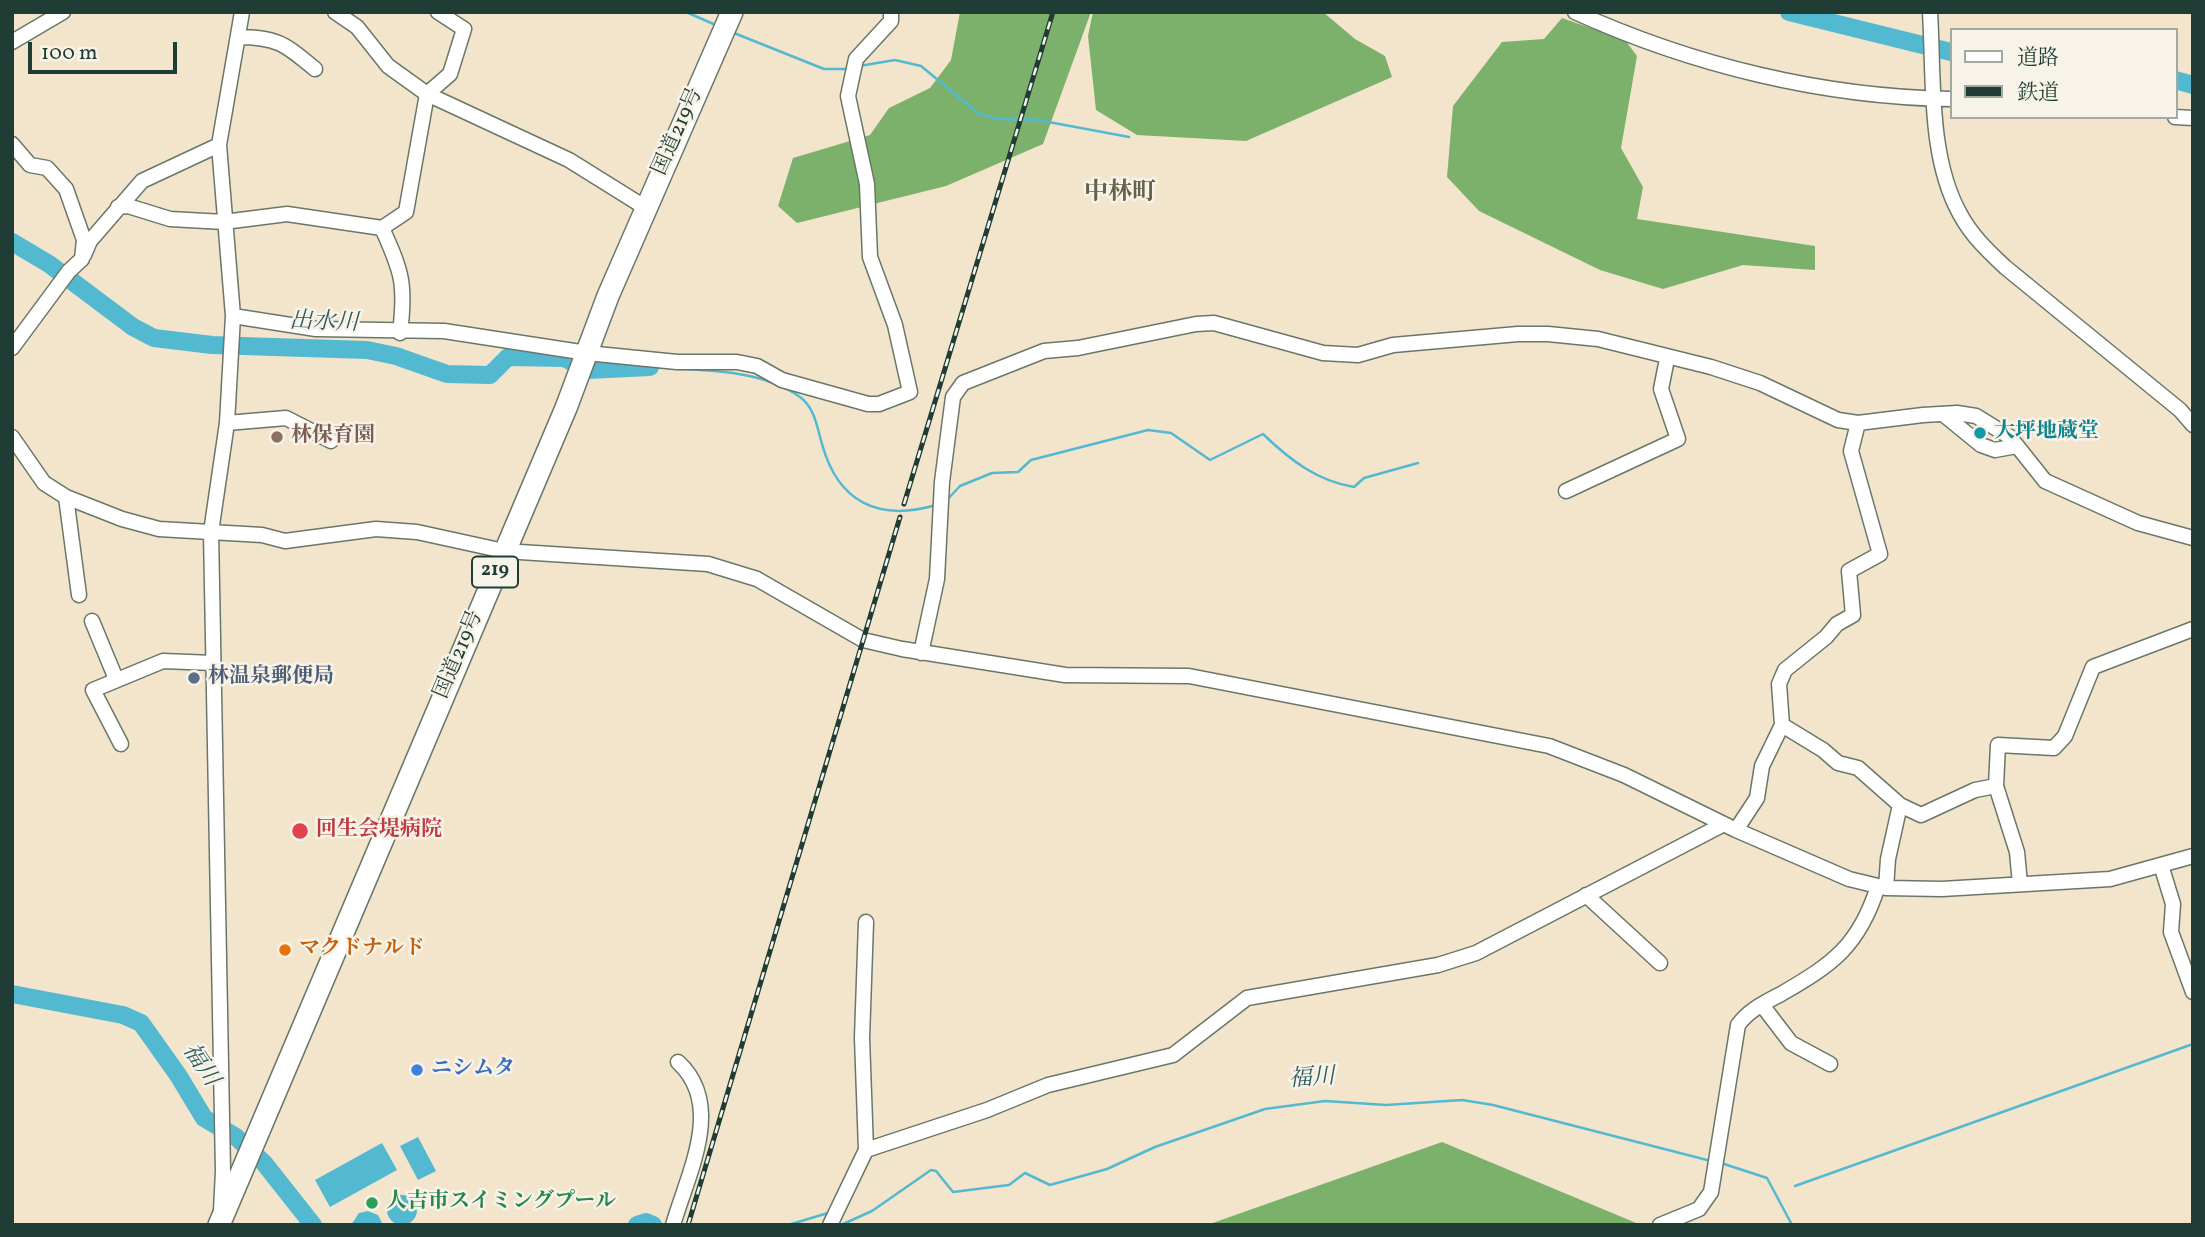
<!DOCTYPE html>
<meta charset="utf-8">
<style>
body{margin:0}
#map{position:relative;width:2205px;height:1237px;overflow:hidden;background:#f3e4cc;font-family:Vollkorn,"Noto Serif JP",serif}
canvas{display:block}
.frame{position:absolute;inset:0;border:14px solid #1f3d34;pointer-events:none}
.legend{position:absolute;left:1950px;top:28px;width:228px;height:91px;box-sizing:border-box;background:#f7f3e8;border:2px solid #a1aaa0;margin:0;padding:9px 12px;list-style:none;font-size:21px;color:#1f3d34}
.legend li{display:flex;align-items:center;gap:14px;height:35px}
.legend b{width:35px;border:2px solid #a1aaa0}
.scale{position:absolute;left:28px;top:42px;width:149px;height:32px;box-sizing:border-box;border:4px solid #1f3d34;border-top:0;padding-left:9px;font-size:21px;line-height:24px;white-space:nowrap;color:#1f3d34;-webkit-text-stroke:5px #f7f3e8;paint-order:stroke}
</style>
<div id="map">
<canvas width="2205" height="1237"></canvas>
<div class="frame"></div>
<ul class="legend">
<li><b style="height:9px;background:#fff"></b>道路</li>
<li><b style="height:9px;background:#1f3d34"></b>鉄道</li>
</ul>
<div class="scale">100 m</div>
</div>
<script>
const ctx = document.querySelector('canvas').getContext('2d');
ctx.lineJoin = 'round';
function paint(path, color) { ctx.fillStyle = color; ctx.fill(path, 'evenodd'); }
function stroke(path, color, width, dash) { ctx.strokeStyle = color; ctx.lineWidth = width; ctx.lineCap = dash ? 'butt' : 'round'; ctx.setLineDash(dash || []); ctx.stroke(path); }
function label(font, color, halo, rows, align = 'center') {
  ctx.font = font + ' Vollkorn,"Noto Serif JP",serif'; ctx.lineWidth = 5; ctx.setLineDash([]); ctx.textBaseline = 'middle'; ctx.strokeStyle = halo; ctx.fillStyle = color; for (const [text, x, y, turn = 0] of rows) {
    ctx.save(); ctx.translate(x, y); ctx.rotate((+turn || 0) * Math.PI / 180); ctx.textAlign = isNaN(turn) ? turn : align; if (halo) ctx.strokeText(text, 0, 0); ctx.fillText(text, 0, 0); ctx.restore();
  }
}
paint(new Path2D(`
 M960,12H1091L1043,144L946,186L797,223L778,206L793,158L870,135L889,108L930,88L951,60Z
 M1093,12H1323L1355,39L1385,56L1392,77L1246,141L1137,135L1096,110L1088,36Z
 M1562,18L1625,40L1637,56L1621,148L1643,187L1637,219L1815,246V270L1743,265L1663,289L1600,270L1479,211L1447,177L1453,106L1502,42L1544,39Z
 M1442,1142L1641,1225H1207Z`), '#7cb16c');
paint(new Path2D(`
 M418,1137L436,1171L418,1180L400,1146Z
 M382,1143L397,1170L330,1207L315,1180Z
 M387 1210a15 15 0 1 1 30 0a15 15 0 1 1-30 0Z
 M368,1211L378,1215L383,1225H351L359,1213Z`), '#53b9d1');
stroke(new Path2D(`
 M686,12L718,26
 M734,33L824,69H850
 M859,66L895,60L921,66L979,114L1000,119L1038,120L1129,137
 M650,367L668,368
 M682,369C720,371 767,373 800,397C815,408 817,427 822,444C838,502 878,522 936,505
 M945,502L960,486L992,473L1018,472L1031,460L1148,430L1171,433L1210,460L1263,434C1290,460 1317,481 1354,487L1364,478L1418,463
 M1721,1163L1767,1178L1792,1225
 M1795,1186L2193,1044
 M788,1225L828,1213L831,1215
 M841,1225L872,1211L931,1170L936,1171L953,1192L1009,1185L1025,1173L1050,1185L1107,1169L1155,1147L1265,1109L1325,1101L1386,1105L1462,1100L1493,1105L1711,1161`), '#53b9d1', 2.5);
stroke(new Path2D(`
 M1789,12L1951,52
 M2175,80L2193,85
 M12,242L49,264L133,327L154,338L212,345L367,350L396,356L447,374L490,375L508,357L564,358L588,370L650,367
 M12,994L123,1015L141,1023L178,1075L204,1118L236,1137L264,1163L313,1225
 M637,1225L646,1222L653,1225`), '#53b9d1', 18);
const minor = new Path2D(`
 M335,12L357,27L388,66L427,94L569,160L646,208
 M1575,12C1692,65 1822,97 1951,99
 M1930,12C1934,76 1928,157 1960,214C1971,235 1988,251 2005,267L2180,410L2193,425
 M238,37C277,37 285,44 315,69
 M12,42L63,12
 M2175,117L2193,118
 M12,144L30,165L47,168L66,189L84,240L82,259L69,271L12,348
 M118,207L128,206L170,219L224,222L287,214L382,228
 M84,255L90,241L142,181L219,145
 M233,316L316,329L444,331L587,353L677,362H737L757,366L782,380L868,404H879L910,392L895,325L870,257L867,184L848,96L856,59L891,21V12
 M400,333C406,284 402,272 382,228L406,212L427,94L450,74L464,29L438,12
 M1943,414L1981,445L1995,450L2017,446
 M227,423L286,418L331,441
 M12,437L44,483L66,497L122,519L159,529L262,535L285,541L376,529L417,532L504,551L708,564L757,579L863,640L902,649L1065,675L1189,676L1549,746L1624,775L1736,830L1849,879L1886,888L1942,889L2110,879L2193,856
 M1566,491L1678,439L1661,389L1667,359
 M66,497L79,595
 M92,621L116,679
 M921,653L937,579L942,482L953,397L963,383L1044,351L1078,348L1196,324L1214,323L1323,353L1358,355L1393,345L1518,334H1548L1598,339L1711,367L1760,383L1838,420L1858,423L1923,415L1957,413L1976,416L2010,437L2045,481L2138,523L2193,538
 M1782,725L1823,750L1838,763L1858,768L1900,805L1921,815L1975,790L1996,786
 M121,744L93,690L163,661L213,663
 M1736,830L1757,798L1762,766L1782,725L1779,684L1785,670L1826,637L1837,624L1853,615L1849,571L1880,554L1851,451L1858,423
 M2161,865L2173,904L2171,932L2193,992
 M2020,884L2017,852L1996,786L1998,745L2054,748L2065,736L2093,667L2193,629
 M1886,888L1888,859L1900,805
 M1586,895L1660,963
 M1762,1005L1791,1043L1830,1064
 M866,1150L987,1110L1048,1085L1173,1055L1247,998L1438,965L1476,953L1724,824
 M221,1211L223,1171L211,532L227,423L233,316L219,145L242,12
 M673,1225C688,1173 725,1105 678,1062
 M830,1225L866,1150L862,1038L866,922
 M1660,1225L1699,1209L1711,1192L1738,1025C1749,1010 1764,1003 1781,994C1833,964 1859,946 1878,886`);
const highway = new Path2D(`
 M219,1225L566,408L608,296L732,12`);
stroke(minor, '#697769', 17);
stroke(highway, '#697769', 24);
stroke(minor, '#fff', 14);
stroke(highway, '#fff', 21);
const rail = new Path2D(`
 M904,504L1053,12
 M688,1225L900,517`);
stroke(rail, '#1f3d34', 5);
stroke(rail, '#f7f3e8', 2.5, [8]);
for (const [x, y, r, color] of [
 [1980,433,7,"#0f9aa8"],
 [277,437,7,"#8d6e63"],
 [194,678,7,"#5c6f8a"],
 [300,831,9,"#e0444e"],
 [285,950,7,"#e8710a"],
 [417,1070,7,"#3f7fe0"],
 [372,1203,7,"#2e9e5b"]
]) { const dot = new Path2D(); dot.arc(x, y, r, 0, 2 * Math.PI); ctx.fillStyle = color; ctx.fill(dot); stroke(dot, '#f7f3e8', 2.5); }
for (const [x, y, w] of [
 [495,572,46]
]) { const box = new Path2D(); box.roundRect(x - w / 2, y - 15.5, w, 31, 5); ctx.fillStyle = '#f7f3e8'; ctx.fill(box); stroke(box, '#1f3d34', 2); }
label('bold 19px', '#1f3d34', null, [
 ["219",495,572]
]);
label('21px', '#1f3d34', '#f7f3e8', [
 ["国道219号",679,132,-66],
 ["国道219号",460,655,-67]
]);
label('bold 21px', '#0d838f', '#f7f3e8', [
 ["大坪地蔵堂",1994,433]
], 'left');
label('bold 21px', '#785e54', '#f7f3e8', [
 ["林保育園",291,437]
], 'left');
label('bold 21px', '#4e5e75', '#f7f3e8', [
 ["林温泉郵便局",208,678]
], 'left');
label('bold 21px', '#be3a42', '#f7f3e8', [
 ["回生会堤病院",316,831]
], 'left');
label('bold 21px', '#c56008', '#f7f3e8', [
 ["マクドナルド",299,950]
], 'left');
label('bold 21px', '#366cbe', '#f7f3e8', [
 ["ニシムタ",431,1070]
], 'left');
label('bold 21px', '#27864d', '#f7f3e8', [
 ["人吉市スイミングプール",386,1203]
], 'left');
label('italic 23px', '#2c5c5b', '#f7f3e8', [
 ["出水川",324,324,2],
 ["福川",199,1066,56],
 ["福川",1312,1080,-4]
]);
label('bold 24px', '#66624a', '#f7f3e8', [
 ["中林町",1120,195]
]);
</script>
